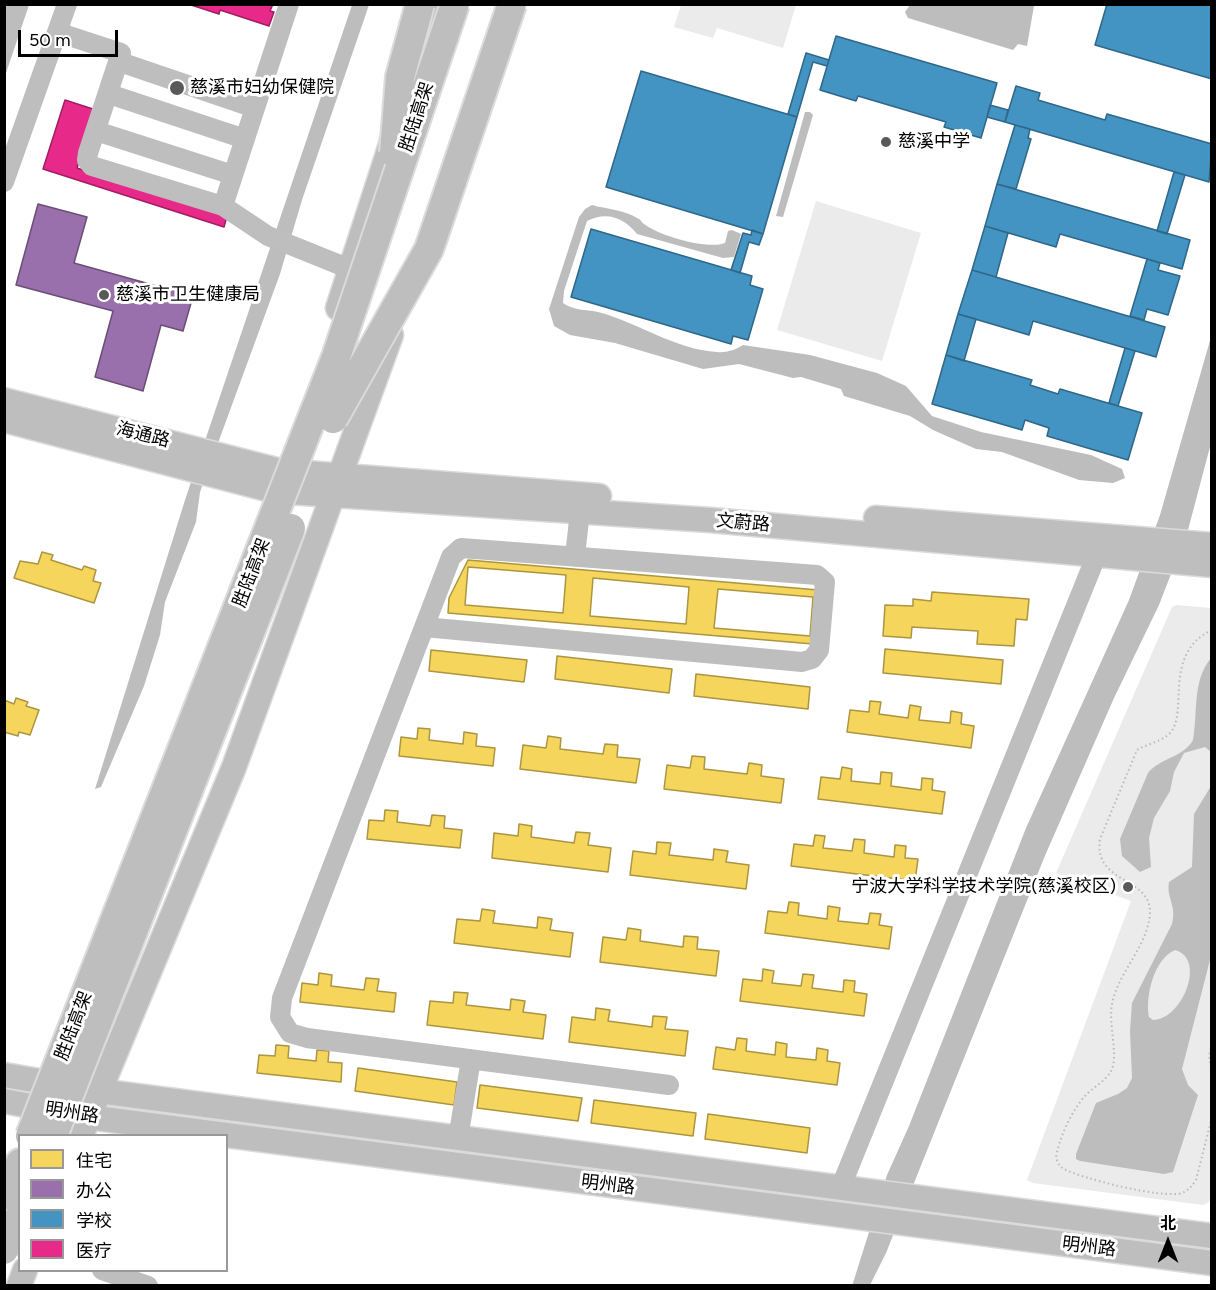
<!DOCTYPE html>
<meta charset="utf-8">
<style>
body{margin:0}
#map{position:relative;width:1216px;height:1290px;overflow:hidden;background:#fff;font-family:Figtree,"Noto Sans SC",sans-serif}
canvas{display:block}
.frame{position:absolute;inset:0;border:6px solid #000;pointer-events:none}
.legend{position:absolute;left:18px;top:1134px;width:210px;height:138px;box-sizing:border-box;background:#fff;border:2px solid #999;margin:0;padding:8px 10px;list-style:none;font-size:18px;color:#000}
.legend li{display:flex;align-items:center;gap:12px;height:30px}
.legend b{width:30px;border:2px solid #999}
.north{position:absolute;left:1138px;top:1212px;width:60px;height:60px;-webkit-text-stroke:4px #fff;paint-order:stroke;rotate:0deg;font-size:16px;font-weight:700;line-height:24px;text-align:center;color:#000}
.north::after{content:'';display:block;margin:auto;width:21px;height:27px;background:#000;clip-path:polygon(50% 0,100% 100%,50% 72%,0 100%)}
.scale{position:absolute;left:18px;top:30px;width:100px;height:27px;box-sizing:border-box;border:3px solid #000;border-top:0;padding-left:8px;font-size:18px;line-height:21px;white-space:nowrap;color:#000;-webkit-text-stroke:4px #fff;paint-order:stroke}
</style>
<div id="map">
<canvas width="1216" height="1290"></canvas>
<div class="frame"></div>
<ul class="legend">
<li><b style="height:16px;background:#f6d55c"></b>住宅</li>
<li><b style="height:16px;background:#9970ab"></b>办公</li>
<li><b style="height:16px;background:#4393c3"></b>学校</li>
<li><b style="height:16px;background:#e7298a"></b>医疗</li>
</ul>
<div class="north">北</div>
<div class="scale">50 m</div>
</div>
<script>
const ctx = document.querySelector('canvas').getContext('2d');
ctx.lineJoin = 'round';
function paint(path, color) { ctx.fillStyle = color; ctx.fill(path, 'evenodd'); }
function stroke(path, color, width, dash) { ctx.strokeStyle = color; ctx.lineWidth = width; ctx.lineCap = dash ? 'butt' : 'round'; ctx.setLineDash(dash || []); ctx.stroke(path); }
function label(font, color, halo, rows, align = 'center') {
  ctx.font = font + ' Figtree,"Noto Sans SC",sans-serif'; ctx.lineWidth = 6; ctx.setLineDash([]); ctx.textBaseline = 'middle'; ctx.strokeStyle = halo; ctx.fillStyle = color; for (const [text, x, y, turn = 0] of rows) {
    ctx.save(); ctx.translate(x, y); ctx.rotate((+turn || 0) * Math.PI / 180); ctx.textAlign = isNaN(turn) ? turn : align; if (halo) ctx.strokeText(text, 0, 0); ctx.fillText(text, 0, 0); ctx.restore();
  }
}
paint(new Path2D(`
 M681,5V4L796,5L783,48L717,28L713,38L674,27Z
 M816,201L921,233L882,361L777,330Z
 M1177,605L1211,608L1212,1193L1209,1202L1203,1205L1033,1183L1027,1180L1131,901L1056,873L1172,607Z`), '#ebebeb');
paint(new Path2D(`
 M5,4L29,5L5,76L4,5Z
 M352,5H369L302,200L280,274L200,492L196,522L165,602L160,635L144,686L101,787L95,789L185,500Z
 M910,5L1031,4L1034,6L1027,46L1018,44L1013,50L908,18L905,12Z
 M805,112H810L813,115L783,217L776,216Z
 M592,205C606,209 625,210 637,218C642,220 640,221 644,224C660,236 707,250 725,243L728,231L732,230L741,234L734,257L723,258L637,234C624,217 606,211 587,221L564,291L563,303C574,311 585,309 598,312C637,322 676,350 717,352C726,353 735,350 743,345L810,355L877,373L906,386L932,416L981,432L1091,455L1122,469L1125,478L1113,483L1079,480L1002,452L976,449L933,430L910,416L844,396L841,389L801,377L793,378L739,364L703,369L615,343L570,335L554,326L549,309L579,217L585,209Z
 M1211,337V443L1188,530L1159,605L1114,698L1044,858L886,1253L870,1285L852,1286L887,1175L909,1126L1026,828L1129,600L1160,515Z
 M1211,658V752L1205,747L1184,753L1174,772L1170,791L1154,818L1149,838L1151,867L1140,872L1122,856L1120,839L1148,773C1160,758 1184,757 1193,740C1198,712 1192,681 1211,658Z
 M1211,786V956L1182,1069L1188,1085L1198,1095L1173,1172L1164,1174L1080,1161L1076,1159V1154L1096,1103L1118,1094L1127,1088L1132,1078L1130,1031L1132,1003L1172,924C1177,905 1166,898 1169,882L1192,867L1194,814ZM1175,950C1207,959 1182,1020 1153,1020L1149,1017C1145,996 1154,959 1175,950Z`), '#bdbdbd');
const homes = new Path2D(`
 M42,552L53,555L51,560L82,570L84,566L96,570L93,581L101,583L94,603L14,578L20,561L38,564Z
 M468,560L818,590L813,644L448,613L449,598Z
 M468,567L566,575L563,613L465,605Z
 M593,578L689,587L686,624L590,616Z
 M718,589L813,597L810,636L714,628Z
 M932,592L1029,599L1027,620L1016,619L1014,646L977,644L978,631L912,627L911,638L883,636L885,605L913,606V599L931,601Z
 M885,649L1003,660L1001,684L883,673Z
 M431,650L527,660L524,682L429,671Z
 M557,656L672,669L669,693L555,679Z
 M696,674L810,687L808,709L694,696Z
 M16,698L28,702L26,706L39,710L30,735L19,732L18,736L4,732V700L14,704Z
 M870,701L881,702L879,714L908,718L910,705L921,707L919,720L950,723L951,711L962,713L961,724L974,726L971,748L847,732L850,710L869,712Z
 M418,728L430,729L429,740L463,744L464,732L477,734L476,746L495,748L493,766L399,756L401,737L417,739Z
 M548,736L561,738L560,749L603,754L605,744L618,745L617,757L640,759L636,783L520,769L523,745L546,748Z
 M692,756L705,757L704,769L747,774L749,763L762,765L761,776L784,779L781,803L664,789L667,765L690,768Z
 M842,767L852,769L851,781L880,784L881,772L892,773L891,786L921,790L922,778L933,779L932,790L945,792L942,814L818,799L821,777L840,779Z
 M385,810L398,811L397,822L430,826L432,815L445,816L444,828L462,830L460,848L367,839L369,820L384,821Z
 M519,824L532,826L531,837L574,843L576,832L590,833L588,845L611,848L608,872L492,858L494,833L518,836Z
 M815,835L825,836L823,848L852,851L854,839L865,840L864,853L894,857L895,845L906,846L905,858L918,859L915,881L791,866L794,844L813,846Z
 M657,842L671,843L669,855L713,860L714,849L728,851L726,862L749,865L746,889L630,875L633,851L656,854Z
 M789,902L799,903L798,915L827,919L828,906L840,908L838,921L868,924L870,913L881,914L879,925L892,927L889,949L765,933L768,911L787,913Z
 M482,909L495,911L493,923L537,928L538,917L552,919L550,930L573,933L570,957L454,943L457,919L480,921Z
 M628,928L641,930L640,941L683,947L684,936L698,937L697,949L719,951L716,976L600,962L603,937L626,940Z
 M763,969L774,971L772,983L801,986L803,974L814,975L812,988L843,992L844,980L855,981L854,992L867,994L864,1016L740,1001L743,979L762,981Z
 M319,973L332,975L331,986L364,990L366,978L379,979L377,991L396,993L394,1012L300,1002L302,983L318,985Z
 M454,992L468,993L466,1005L510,1010L511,999L525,1001L523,1012L546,1015L543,1039L427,1025L430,1001L453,1003Z
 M596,1008L610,1010L608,1021L652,1027L653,1016L667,1017L665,1029L688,1031L685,1056L569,1042L572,1017L595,1020Z
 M737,1038L747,1039L746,1051L775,1055L776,1042L787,1044L786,1057L816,1060L817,1048L828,1050L827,1061L840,1063L837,1085L713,1069L716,1047L735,1050Z
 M276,1045L289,1046L288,1058L316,1061L317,1050L329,1051L328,1062L342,1063L341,1082L257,1073L259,1055L275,1056Z
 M358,1068L457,1082L454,1105L355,1091Z
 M480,1085L582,1098L578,1121L477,1108Z
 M594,1100L696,1113L693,1136L591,1123Z
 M708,1114L810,1128L807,1153L705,1139Z`);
paint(homes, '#f6d55c');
stroke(homes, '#ac9540', 1.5);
const offices = new Path2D(`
 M38,204L87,217L74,263L193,296L183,331L161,325L143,391L95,377L113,311L16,285Z`);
paint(offices, '#9970ab');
stroke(offices, '#6b4e78', 1.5);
const schools = new Path2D(`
 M1107,4H1212V79L1095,45Z
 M836,36L997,83L981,138L944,127L946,122L858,96L856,101L820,90Z
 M806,53L829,60L827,66L813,62L797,117L788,114Z
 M641,71L797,117L763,234L606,187Z
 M1016,86L1040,93L1038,100L1105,120L1107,114L1212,144L1209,182L1005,122Z
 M990,105L1008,110L1005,122L987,117Z
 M1015,125L1030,129L1028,138L1031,139L1016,189L997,184Z
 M1174,172L1185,175L1167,234L1157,231Z
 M997,184L1190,240L1182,269L1060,234L1056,247L985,226Z
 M985,226L1008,233L996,277L972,270Z
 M591,229L752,276L750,285L763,289L748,340L733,336L731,344L571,297Z
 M752,230L763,234L759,245L749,242L740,273L731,270L743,233L751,235Z
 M1147,259L1160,263L1158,270L1180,276L1168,315L1147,309L1144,320L1130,316Z
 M972,270L1165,327L1156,357L1033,321L1029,335L958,314Z
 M958,314L976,319L964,361L946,355Z
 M1125,348L1135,351L1118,406L1109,403Z
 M946,355L1032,380L1030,385L1058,394L1060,389L1142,413L1128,460L1047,436L1049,428L1025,420L1022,430L932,404Z`);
paint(schools, '#4393c3');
stroke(schools, '#2f6788', 1.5);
const health = new Path2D(`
 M188,4H273L270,11L274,12L269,26L220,10L219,14Z
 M65,100L96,110L77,168L227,216L224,227L43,169Z`);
paint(health, '#e7298a');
stroke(health, '#a21d61', 1.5);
const major = new Path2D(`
 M417,62L436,4
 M338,308L395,132
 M4,400L281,471L599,496
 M4,420L274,491L710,520L1212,565
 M876,518L1212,545
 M4,1075L98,1091L1212,1236
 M4,1101L88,1117L1212,1263
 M81,1136L234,767L391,335
 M19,1286L25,1270`);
const highway = new Path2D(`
 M4,1199L20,1163`);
stroke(major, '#dbdbdb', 27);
stroke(highway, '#dbdbdb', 32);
stroke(new Path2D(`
 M1212,630C1162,653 1189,713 1170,733C1161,742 1147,744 1137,750L1100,839C1093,884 1150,876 1150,912C1149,945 1118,972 1112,1004C1108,1024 1119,1057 1111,1071C1106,1081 1092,1088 1085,1096C1071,1112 1059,1138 1056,1158C1058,1163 1059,1166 1064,1169C1083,1179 1163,1199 1182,1193C1189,1190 1192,1186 1196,1180L1212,1117
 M1212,1044L1209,1055L1212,1075`), '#b9b9b9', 2, [1.5, 3]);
stroke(new Path2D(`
 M57,32L121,53L88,153L87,160L92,166L223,206L268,236L350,269
 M120,62L255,108
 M109,94L245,139
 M96,131L233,175
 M4,182L67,4
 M223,206L289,4
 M575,556L580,511
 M424,627L802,662L812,659L819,650L825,582L817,575L461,548L451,557L282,998L280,1017L290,1033L307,1038L669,1085
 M458,1139L471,1059
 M840,1189L1097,554
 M102,1270L148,1286`), '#bebebe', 20);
stroke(major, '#bebebe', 24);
stroke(highway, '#bebebe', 28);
const highwayBridge = new Path2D(`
 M394,153L400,77L420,4
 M333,419L429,249L512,4
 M30,1136L336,357L455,4
 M53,1136L291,528
 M4,1250L20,1215`);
stroke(highwayBridge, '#dbdbdb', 32, []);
stroke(highwayBridge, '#bebebe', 28);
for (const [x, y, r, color] of [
 [177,88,8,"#595959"],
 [886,142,6,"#595959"],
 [104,295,6,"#595959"],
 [1128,887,6,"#595959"]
]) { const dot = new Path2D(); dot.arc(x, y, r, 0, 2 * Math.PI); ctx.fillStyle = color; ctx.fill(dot); stroke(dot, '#fff', 2); }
label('18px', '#000', '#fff', [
 ["慈溪市妇幼保健院",190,88],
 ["慈溪中学",898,142],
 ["慈溪市卫生健康局",116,295],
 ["宁波大学科学技术学院(慈溪校区)",1116,887,"right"]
], 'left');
label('18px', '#000', '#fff', [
 ["胜陆高架",417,117,-72],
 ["海通路",143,435,14],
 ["文蔚路",743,523,5],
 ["胜陆高架",252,573,-69],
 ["胜陆高架",74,1026,-69],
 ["明州路",72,1113,9],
 ["明州路",608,1185,7],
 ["明州路",1089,1247,7]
]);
</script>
